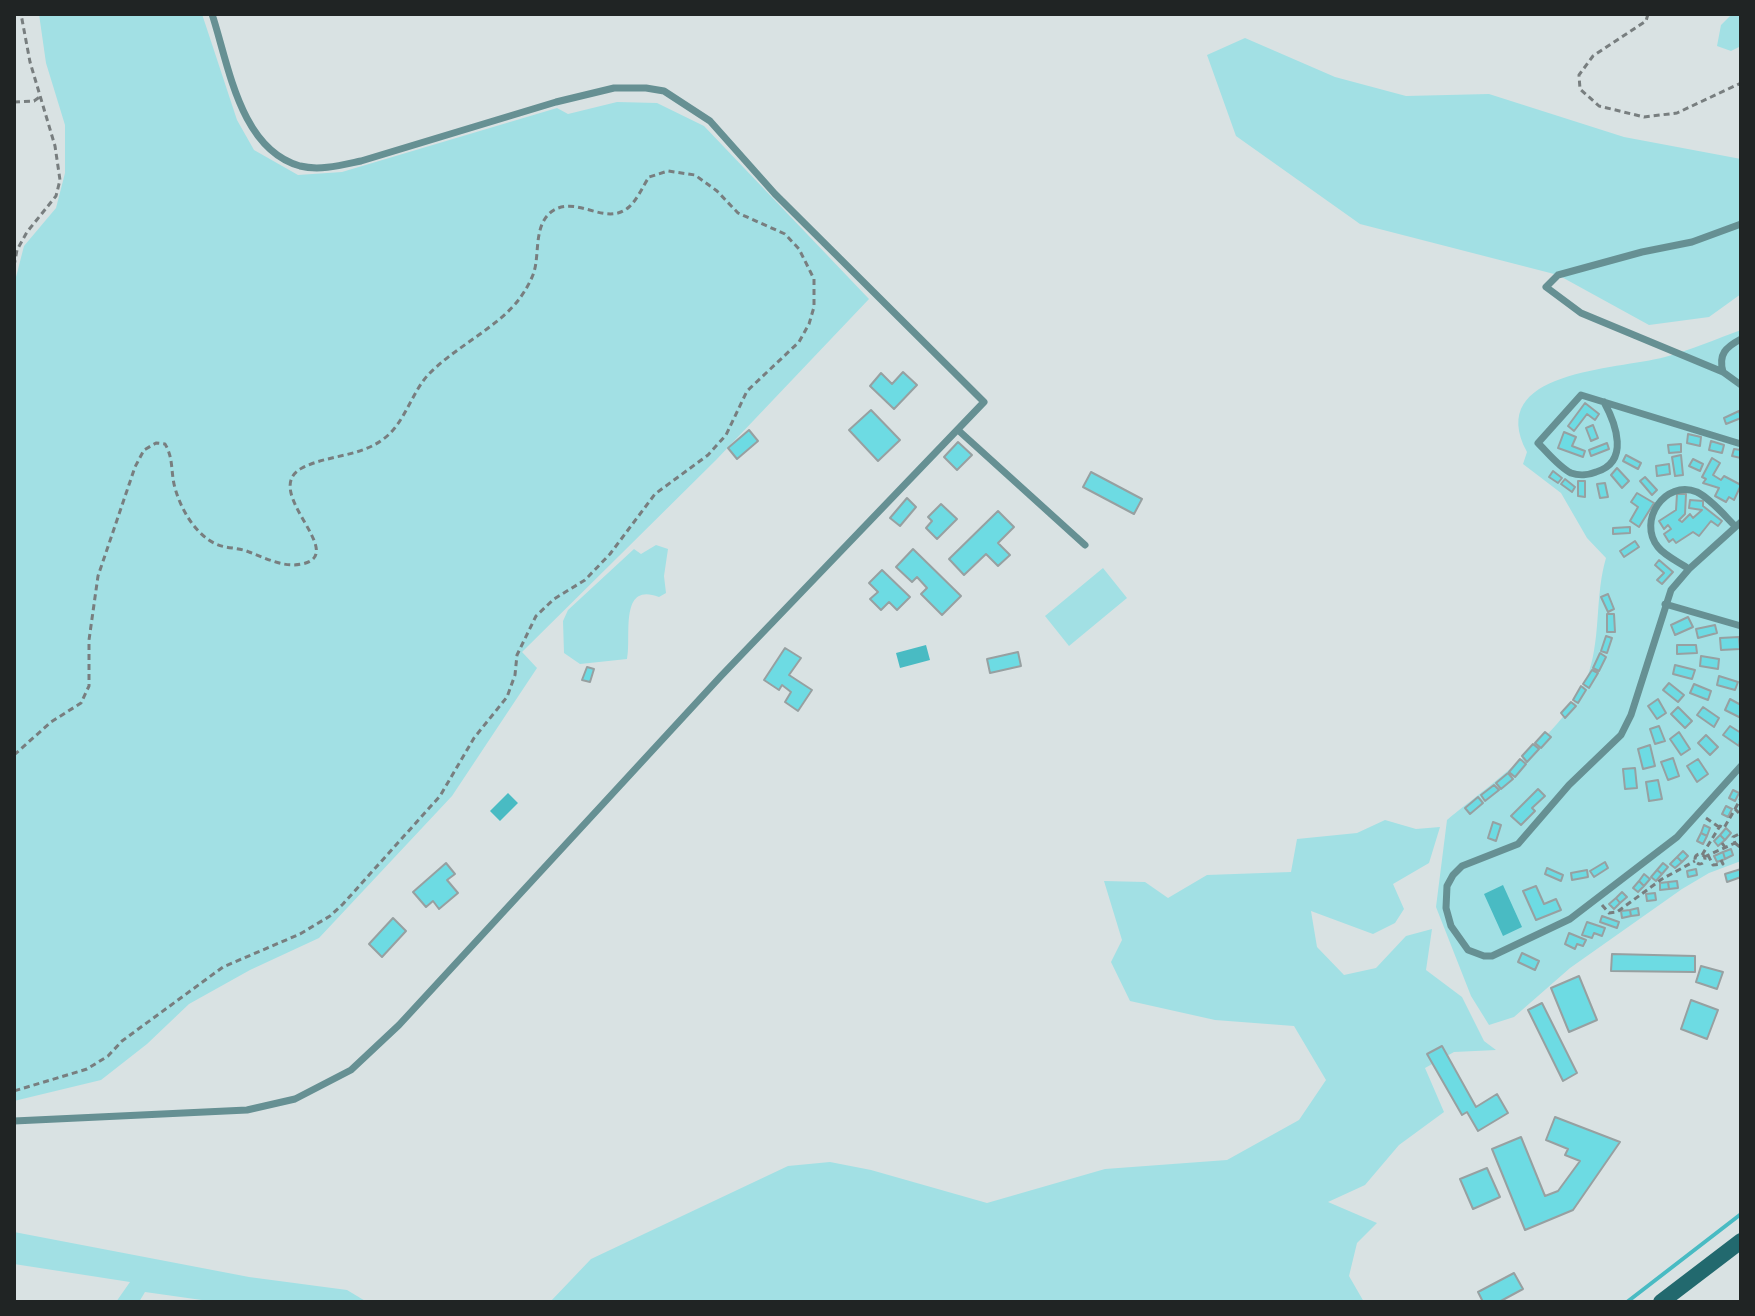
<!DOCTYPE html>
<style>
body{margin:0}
#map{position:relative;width:1755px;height:1316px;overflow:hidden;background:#d9e2e3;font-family:"Titillium Web",sans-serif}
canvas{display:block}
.frame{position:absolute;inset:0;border:16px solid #202424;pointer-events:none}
</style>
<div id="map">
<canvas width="1755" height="1316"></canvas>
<div class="frame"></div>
</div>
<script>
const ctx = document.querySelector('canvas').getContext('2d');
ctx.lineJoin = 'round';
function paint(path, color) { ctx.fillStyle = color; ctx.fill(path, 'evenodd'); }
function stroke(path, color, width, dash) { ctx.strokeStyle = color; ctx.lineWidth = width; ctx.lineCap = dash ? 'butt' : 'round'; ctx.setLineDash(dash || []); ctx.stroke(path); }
paint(new Path2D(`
 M39,14H202L237,120L254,150L298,175L342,172L557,108L568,114L617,102L657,103L704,126L869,299L716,460L522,652L537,668L452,796L319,938L250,970L189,1004L147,1044L101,1080L14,1101V285L24,246L56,208L65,173V125L46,63Z
 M1732,14H1741V46L1731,51L1717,46L1721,25Z
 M1245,38L1335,77L1406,96L1489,94L1624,137L1741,159V294L1709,317L1649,325L1558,275L1360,224L1236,136L1207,55Z
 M1741,330V861L1709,873L1682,889L1570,968L1514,1017L1489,1025L1471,996L1436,907L1447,820C1491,784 1572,727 1589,672C1601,634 1595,595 1606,558L1587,538L1561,493L1523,464L1527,452C1484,370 1616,370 1665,357C1691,350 1716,339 1741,330Z
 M656,545L668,549L664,576L666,593L659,597C618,581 632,638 627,659L580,664L564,653L563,621L568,610L634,549L641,554Z
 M1103,568L1127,598L1069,646L1045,616Z
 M1385,820L1416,829L1440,827L1429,863L1393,884L1404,909L1395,923L1373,934L1311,911L1317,947L1344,975L1376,968L1406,936L1432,929L1426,970L1462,997L1484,1041L1496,1050L1454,1052L1425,1068L1444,1112L1399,1145L1365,1185L1328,1202L1377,1223L1357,1243L1349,1276L1364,1302H550L591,1259L788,1166L830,1162L871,1170L987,1203L1105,1169L1227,1160L1299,1120L1326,1080L1294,1026L1215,1020L1130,1001L1111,962L1122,940L1104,881L1145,882L1168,898L1207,875L1291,872L1297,839L1357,833Z
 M14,1232L249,1277L347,1290L367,1302H216L145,1292L139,1302H116L130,1282L14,1264Z`), '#a2e0e4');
paint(new Path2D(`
 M926,645L930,660L900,668L896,653Z
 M508,793L518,803L500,821L490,811Z
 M1503,885L1522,927L1503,936L1484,894Z`), '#49bbc3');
stroke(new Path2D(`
 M1627,1302L1741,1214`), '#49bbc3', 4);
const building = new Path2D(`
 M903,372L917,385L894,409L870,386L881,373L892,384Z
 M1585,403L1599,414L1595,420L1587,414L1574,431L1568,426Z
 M871,410L900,440L878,461L849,430Z
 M1739,411L1741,418L1726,424L1724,418Z
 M1593,425L1598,438L1591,441L1586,428Z
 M749,430L758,441L737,459L728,448Z
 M1564,432L1576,437L1572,446L1585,451L1583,457L1558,448Z
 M1688,434L1701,437L1700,446L1687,443Z
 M1711,441L1724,445L1722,453L1709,450Z
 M958,442L972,455L957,470L944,457Z
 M1607,443L1609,449L1591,456L1589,450Z
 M1681,444V452L1669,453L1668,445Z
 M1734,449L1741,450V458L1732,456Z
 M1626,455L1641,463L1638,469L1623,461Z
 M1681,455L1683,475L1675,476L1672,457Z
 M1712,458L1720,463L1713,475L1721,480L1724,476L1741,485L1734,500L1729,497L1726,502L1715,496L1719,488L1703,483L1706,479L1702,477Z
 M1693,459L1703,464L1700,471L1689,466Z
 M1669,464L1670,474L1657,476L1656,466Z
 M1617,468L1629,481L1622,488L1611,475Z
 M1553,471L1562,478L1558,483L1549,477Z
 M1091,472L1142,499L1134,514L1083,487Z
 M1645,477L1657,490L1652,495L1640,481Z
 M1565,479L1575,487L1572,492L1561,484Z
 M1578,481H1585V497L1578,496Z
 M1605,483L1608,497L1600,498L1597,484Z
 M1637,493L1654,503L1639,527L1630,521L1638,507L1631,502Z
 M1677,494H1686L1685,514L1679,520L1682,522L1690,514L1693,518L1702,510L1689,508L1690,500L1703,501V506L1722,521L1718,526L1711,521L1699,536L1693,532L1676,543L1673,539L1669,542L1664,534L1671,529L1668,525L1664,529L1659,521L1676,510Z
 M907,498L916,507L900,526L890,518Z
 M941,504L957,519L937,539L926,528L932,521L928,517Z
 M998,511L1014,527L998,543L1010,555L998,566L986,554L964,575L949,559Z
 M1630,527V533L1613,534V528Z
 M1635,541L1639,547L1624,557L1620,551Z
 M913,549L961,596L942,615L921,594L927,588L917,577L912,582L896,567Z
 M1659,560L1673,572L1662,584L1657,580L1664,573L1655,565Z
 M882,570L910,597L897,610L889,602L881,610L870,599L878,592L869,583Z
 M1608,594L1614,609L1608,612L1601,597Z
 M1607,614H1614L1615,632H1607Z
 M1688,617L1693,627L1675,635L1671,625Z
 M1715,625L1717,633L1698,638L1696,629Z
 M1606,636L1612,638L1607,653L1601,651Z
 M1739,637L1740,649L1721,650L1720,638Z
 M1677,645H1696L1697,653L1677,654Z
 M785,648L801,658L789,675L812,690L798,711L785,702L791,692L782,685L779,690L764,680Z
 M1018,652L1021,666L990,673L987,659Z
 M1600,653L1606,657L1599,671L1593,668Z
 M1701,656L1719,659L1718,669L1700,666Z
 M1675,665L1695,670L1692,679L1673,674Z
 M587,667L594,669L590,682L582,680Z
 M1592,670L1598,673L1589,688L1583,684Z
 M1719,676L1738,682L1735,690L1717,685Z
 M1669,683L1684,695L1678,702L1663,690Z
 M1694,684L1711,691L1708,700L1690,693Z
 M1581,686L1586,690L1578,703L1573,700Z
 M1658,699L1666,713L1657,719L1648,706Z
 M1730,699L1741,705V718L1725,710Z
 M1571,702L1576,706L1565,718L1561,713Z
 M1678,707L1692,721L1685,728L1671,714Z
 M1703,707L1719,718L1714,727L1697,715Z
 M1659,726L1665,741L1655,744L1650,729Z
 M1730,726L1741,733L1739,746L1723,735Z
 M1545,732L1551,737L1541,748L1535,743Z
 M1679,732L1690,749L1681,755L1670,739Z
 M1706,735L1718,747L1710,755L1698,743Z
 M1533,744L1539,749L1527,762L1522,756Z
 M1650,745L1655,766L1643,769L1638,749Z
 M1673,758L1679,776L1668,780L1661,762Z
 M1520,759L1526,764L1515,777L1509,772Z
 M1698,759L1708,774L1697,782L1687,766Z
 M1635,768L1637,788L1625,789L1623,769Z
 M1508,773L1513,779L1501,789L1496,783Z
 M1658,780L1662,799L1649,801L1646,782Z
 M1494,785L1499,790L1485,801L1481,795Z
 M1538,789L1545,796L1532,808L1535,811L1521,825L1511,816Z
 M1733,790L1739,793L1735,801L1729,798Z
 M1478,797L1483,803L1470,814L1465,808Z
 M1726,806L1732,809L1728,817L1722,814Z
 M1493,822L1501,825L1496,841L1488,838Z
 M1704,825L1710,828L1707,836L1701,833Z
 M1726,828L1731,833L1725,840L1720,835Z
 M1701,833L1707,836L1703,844L1697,841Z
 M1720,835L1725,840L1718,846L1714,841Z
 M1731,849L1733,855L1725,859L1723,852Z
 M1683,851L1688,856L1682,862L1677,857Z
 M1723,852L1725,859L1717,862L1714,856Z
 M1677,857L1682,862L1675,868L1670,864Z
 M1605,862L1608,868L1594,877L1590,871Z
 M446,863L455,874L447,880L458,893L439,909L433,901L426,907L413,892Z
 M1663,863L1668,867L1662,874L1657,870Z
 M1547,868L1563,875L1561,881L1545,874Z
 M1696,869L1697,875L1688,877L1687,871Z
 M1741,869V877L1727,882L1725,874Z
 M1587,870L1588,877L1572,880L1571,873Z
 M1657,870L1662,874L1656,881L1651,877Z
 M1644,874L1650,879L1644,886L1639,881Z
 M1639,881L1644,886L1638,892L1633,888Z
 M1677,881L1678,888L1669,889L1668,882Z
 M1668,882L1669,889L1660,890V883Z
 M1536,886L1544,904L1556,899L1561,910L1536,920L1523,891Z
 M1622,892L1627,897L1620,903L1616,898Z
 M1655,893L1656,900L1647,901L1646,894Z
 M1616,898L1620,903L1614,909L1609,904Z
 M1638,908L1639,915L1631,916L1630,910Z
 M1630,910L1631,916L1622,918L1621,911Z
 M1602,916L1619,922L1617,928L1600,922Z
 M393,918L406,931L382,957L369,944Z
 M1587,922L1605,928L1602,936L1594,933L1592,938L1582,935Z
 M1569,933L1586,940L1583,946L1577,944L1575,949L1565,944Z
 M1522,953L1539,961L1535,970L1518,962Z
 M1612,954L1695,956V972L1611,971Z
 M1701,966L1723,972L1717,989L1696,982Z
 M1579,976L1597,1020L1569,1032L1551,988Z
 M1691,1000L1718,1010L1707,1039L1681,1029Z
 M1542,1003L1577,1073L1563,1081L1528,1010Z
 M1442,1046L1476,1107L1497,1094L1508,1113L1478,1131L1467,1112L1462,1115L1427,1054Z
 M1555,1117L1620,1142L1573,1210L1525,1230L1492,1149L1521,1137L1545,1196L1558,1191L1580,1161L1565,1155L1568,1149L1546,1140Z
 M1487,1168L1500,1197L1473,1209L1460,1179Z
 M1514,1273L1523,1289L1499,1302H1483L1478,1292Z`);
paint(building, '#6ddbe3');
stroke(building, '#97a0a1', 2);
stroke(new Path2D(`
 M1648,14L1646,21L1593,56L1579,75L1580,89L1599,106L1644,117L1677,113L1741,83
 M14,102L34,101L41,96
 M14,266L17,250L27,232L56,196L60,180L55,146L30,62L21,14
 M14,755L51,722L81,703L89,686V640L98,576L135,467L144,450L156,443L165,444C173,457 171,470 174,484C179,506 194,533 214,543C225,549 238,547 249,552C266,558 283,568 302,564C350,554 259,491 302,468C327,455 359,457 382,440C404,425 410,396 427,376C453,348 499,327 520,298C525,291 531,281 534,272C540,252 533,223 554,210C579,196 606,227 629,207C637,200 643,186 649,177L668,171L695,175L717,191L738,213L785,234L799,249L814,279V307L809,324L799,342L747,391L726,435L708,455L655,494L610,554L585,580L554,599L536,616L517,655L515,675L507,697L474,738L440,796L343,904L330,916L300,934L223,967L122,1041L108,1056L87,1069L14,1091
 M1735,809L1741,798
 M1706,818L1719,827
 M1722,843L1727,850
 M1735,843L1741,848
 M1695 859a5 5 0 1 1 10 0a5 5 0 1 1-10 0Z
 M1702,855L1720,826L1724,828L1735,809L1741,815
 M1708,855L1713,865L1723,864L1721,860
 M1704,857L1735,843L1733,837L1741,833
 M1602,905L1609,913L1617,912L1662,879L1695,861`), '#787e7f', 3, [6, 4]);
stroke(new Path2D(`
 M1741,224L1692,242L1642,252L1558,275L1546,287L1581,313L1723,372L1741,385
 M1723,372C1718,354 1726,347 1741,339
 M1604,402C1616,424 1630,462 1596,472C1589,475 1579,476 1571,473C1559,467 1548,453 1538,443L1581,395L1741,444
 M958,430L1085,545
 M1741,522L1689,569L1671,590L1631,715L1621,735L1569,785L1518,844L1462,866L1453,875L1447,886L1446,908L1451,926L1468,950L1484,956H1492L1570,919L1677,837L1741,766
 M1689,569C1679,562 1665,556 1658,547C1637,521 1665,479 1697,492C1711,499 1724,515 1735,526
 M1665,604L1741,626
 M14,1121L247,1110L295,1099L351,1070L399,1025L721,676L984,402L775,194L710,121L664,91L646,88H614L556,102L361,161C342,165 320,171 300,166C240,149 229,66 212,14`), '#669093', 7);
stroke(new Path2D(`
 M1661,1302L1741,1241`), '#22696e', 16);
</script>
